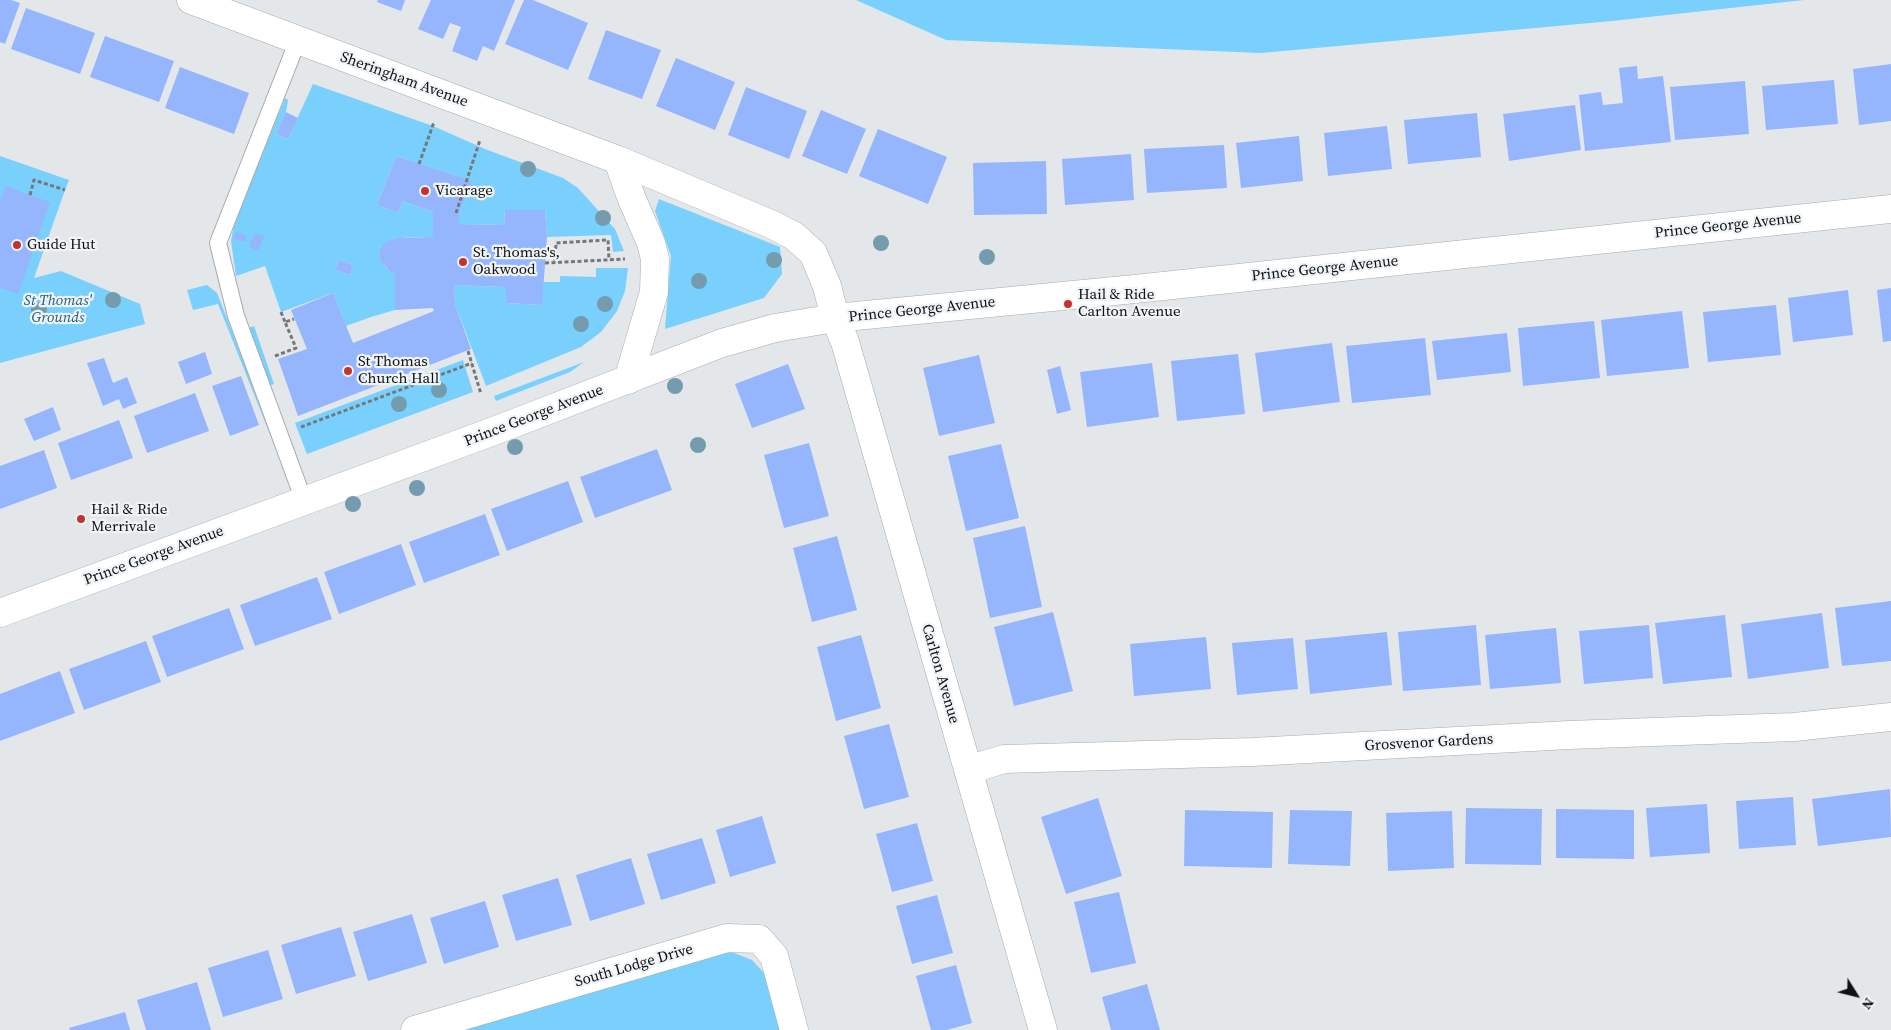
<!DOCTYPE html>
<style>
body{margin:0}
#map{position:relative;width:1891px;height:1030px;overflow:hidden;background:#e3e7e9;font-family:"Source Serif 4",serif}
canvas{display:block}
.north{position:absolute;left:1831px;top:970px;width:50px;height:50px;-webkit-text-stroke:4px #f0f4f6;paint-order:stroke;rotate:126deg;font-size:14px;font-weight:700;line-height:20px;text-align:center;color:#101212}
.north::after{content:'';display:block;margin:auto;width:18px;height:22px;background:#101212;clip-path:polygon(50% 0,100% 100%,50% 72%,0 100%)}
</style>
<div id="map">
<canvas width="1891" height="1030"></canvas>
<div class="north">N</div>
</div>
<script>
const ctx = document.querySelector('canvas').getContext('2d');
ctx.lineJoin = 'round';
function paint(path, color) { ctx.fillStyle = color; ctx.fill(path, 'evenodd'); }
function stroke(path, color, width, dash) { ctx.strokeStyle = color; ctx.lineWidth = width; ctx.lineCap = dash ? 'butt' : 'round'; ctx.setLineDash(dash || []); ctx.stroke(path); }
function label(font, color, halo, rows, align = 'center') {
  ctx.font = font + ' "Source Serif 4",serif'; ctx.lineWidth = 4.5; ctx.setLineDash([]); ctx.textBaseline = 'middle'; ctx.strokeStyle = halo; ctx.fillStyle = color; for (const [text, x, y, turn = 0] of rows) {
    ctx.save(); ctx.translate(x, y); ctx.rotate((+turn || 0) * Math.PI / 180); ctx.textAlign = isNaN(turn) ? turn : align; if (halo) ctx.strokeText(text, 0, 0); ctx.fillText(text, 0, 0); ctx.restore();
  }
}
paint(new Path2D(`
 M856,0H1804L1612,21L1261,53L946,40Z
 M313,84L433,126L485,149L563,178L578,188L615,229L624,251L613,252L611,235L547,237L545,210H505L504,225L459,224V214L471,181L396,156L377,205L398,213L403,201L433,212V237C413,238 396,234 380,248C381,260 384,270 395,274V310L371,317L346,326L333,293L281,312L265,266L236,276L231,241L234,224L285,98L288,100L286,112L276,134L288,139ZM339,260L353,265L350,275L335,270Z
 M0,156L69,180L65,190L34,278L61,271L140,304L145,324L0,363Z
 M659,199L780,247L782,274L764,298L665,329L671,256L655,211Z
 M596,268H628L625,291L617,311L601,332L581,347L486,386L455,304L454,285L506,287V303L541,305L542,282H560V276L596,277Z
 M207,285L217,293L281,456L279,457L218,304L193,310L187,290Z
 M254,326L274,384L268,386L248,328Z
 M463,360L473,392L307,454L295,423Z
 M584,362L570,372L496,401L494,396Z
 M729,951L752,960L766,975L781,1030H462Z`), '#79d0fd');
paint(new Path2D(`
 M0,0H11L20,3L5,44L0,42Z
 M378,0H405L401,11L377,2Z
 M431,0H515L494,51L483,46L477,61L452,51L461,27L450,23L443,39L418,29Z
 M524,0H533L588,23L568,70L505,44Z
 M26,8L95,33L80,74L11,49Z
 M606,30L661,50L642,99L588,79Z
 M105,36L174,61L159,102L90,77Z
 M676,58L735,82L715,130L656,106Z
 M1891,64V121L1859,125L1853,69Z
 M1637,66L1638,79L1663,76L1671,142L1585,151L1579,95L1601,92L1603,105L1623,103L1619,68Z
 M180,67L249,93L234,134L165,108Z
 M1834,80L1838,124L1766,130L1762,86Z
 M1745,81L1749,134L1675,140L1670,87Z
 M746,87L807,111L789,159L728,135Z
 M1575,105L1581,150L1509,161L1503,114Z
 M821,110L866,129L847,174L802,156Z
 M286,112L298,118L288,139L276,134Z
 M1477,113L1481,157L1408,164L1404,120Z
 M1387,126L1392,169L1328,176L1324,133Z
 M878,129L947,157L928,204L859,176Z
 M1299,136L1303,181L1241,188L1236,143Z
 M1224,145L1227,188L1147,193L1144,149Z
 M1131,154L1134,200L1065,205L1062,159Z
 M396,156L472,181L459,214V224L504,225L505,210H545L547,237L542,305L506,303V287L454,285L455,304L471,349L298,416L278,359L307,349L291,310L333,293L353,343L434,311L433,308L395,310V274L390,272L380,260V248L388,241L399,238L433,237V212L403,201L398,213L377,205Z
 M1046,161L1047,214L974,215L973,163Z
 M5,186L50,202L18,294L0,288V201Z
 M236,232L247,236L245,242L234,239Z
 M254,233L264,236L258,251L249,247Z
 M339,260L353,265L350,275L335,270Z
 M1891,288V341L1883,342L1877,290Z
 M1848,290L1853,335L1793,342L1788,298Z
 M1776,305L1781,355L1708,362L1703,312Z
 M1682,311L1689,368L1607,376L1601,320Z
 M1594,321L1600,378L1523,386L1518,328Z
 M1507,333L1511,372L1437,380L1432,341Z
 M1425,338L1431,395L1352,403L1346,346Z
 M1332,343L1340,402L1263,412L1255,353Z
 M205,352L212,374L186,384L178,362Z
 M1238,354L1245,414L1177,421L1171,361Z
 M979,355L995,423L939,436L923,368Z
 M104,358L113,383L127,377L137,403L123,409L119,399L103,406L87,363Z
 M1152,363L1159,417L1087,427L1080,372Z
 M788,364L805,409L752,428L735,384Z
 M1060,366L1071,410L1057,414L1047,370Z
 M241,376L259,425L230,436L212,386Z
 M195,393L209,431L147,453L134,416Z
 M53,407L61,430L34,441L24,419Z
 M119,420L133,458L71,480L58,443Z
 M809,443L829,516L784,528L764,455Z
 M1001,444L1019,518L966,531L948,456Z
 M657,449L672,490L595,518L580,477Z
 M44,450L57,488L0,509V466Z
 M568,481L583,522L507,551L491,509Z
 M485,514L500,555L424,583L409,542Z
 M1025,526L1042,607L990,618L973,538Z
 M837,536L857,610L812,622L793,548Z
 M401,544L416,585L339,614L324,572Z
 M317,577L332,619L255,646L240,605Z
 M1891,601V661L1842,666L1835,608Z
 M229,608L244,649L167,677L152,636Z
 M1053,612L1073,691L1014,706L994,627Z
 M1822,613L1829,668L1748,679L1741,624Z
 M1725,615L1732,677L1663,684L1655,623Z
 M1476,625L1481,685L1403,691L1398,632Z
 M1649,625L1653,678L1584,684L1579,631Z
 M1556,628L1561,683L1490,689L1485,635Z
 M1387,632L1392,685L1310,694L1305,640Z
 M861,635L881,708L836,721L817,647Z
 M1206,637L1211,689L1134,696L1130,644Z
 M1293,638L1298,689L1237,695L1232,643Z
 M146,641L161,682L84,710L69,669Z
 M60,671L75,713L0,741V694Z
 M889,724L909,797L864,809L844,736Z
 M1890,789L1891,837L1818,846L1812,799Z
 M1793,797L1796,845L1739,849L1736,801Z
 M1098,798L1122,876L1066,894L1041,817Z
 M1707,804L1710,853L1650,857L1646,808Z
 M1466,808L1542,809L1541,865L1465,864Z
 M1556,809L1634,810V859L1556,858Z
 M1185,810L1273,812L1272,868L1184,866Z
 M1290,810L1352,811L1350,866L1288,864Z
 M1452,811L1454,868L1388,871L1386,813Z
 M762,816L776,863L730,877L716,830Z
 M917,823L933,881L892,892L876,834Z
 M702,838L716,883L661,900L647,854Z
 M631,858L645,904L590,921L576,875Z
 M558,878L572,925L516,941L502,895Z
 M1119,892L1136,963L1091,973L1074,902Z
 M937,895L953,953L912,964L896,906Z
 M485,901L499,947L444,964L430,918Z
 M412,914L427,963L368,981L353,932Z
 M341,927L356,976L296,994L281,945Z
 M268,950L283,999L223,1017L208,968Z
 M956,965L972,1023L947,1030H931L916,976Z
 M197,982L211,1030H146L137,1000Z
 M1147,984L1160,1030H1111L1102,997Z
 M125,1012L130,1030H70L69,1028Z`), '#95b6fc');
const lane = new Path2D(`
 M298,40L218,243L236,316L304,501`);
const street = new Path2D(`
 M191,0L618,160L773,225L794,236L813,253L827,286L835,318L845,342L1043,1030
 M618,160L631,197L651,243L655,259L654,292L628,380
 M968,770L1004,759L1252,752L1569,735L1794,727L1891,717
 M415,1030L727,938L759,939L774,956L794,1030`);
const secondary = new Path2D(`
 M0,613L494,431L722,343L775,328L835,318L1135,289L1891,209`);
stroke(lane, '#a7aaac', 18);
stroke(street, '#a7aaac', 29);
stroke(secondary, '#a7aaac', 29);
stroke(new Path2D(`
 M419,164L434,122
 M30,195L34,180L65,190
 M456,213L480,140
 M555,262L556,243L608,240L609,260
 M545,263L625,259
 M281,312L285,322
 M468,351L481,394
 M275,356L296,348L285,322L294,319
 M301,427L472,363`), '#757879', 3, [4, 2.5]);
stroke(lane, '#fff', 16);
stroke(street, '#fff', 28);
stroke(secondary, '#fff', 28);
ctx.fillStyle = '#759cae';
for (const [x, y] of [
 [528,169],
 [603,218],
 [881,243],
 [987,257],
 [774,260],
 [699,281],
 [113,300],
 [605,304],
 [39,310],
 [581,324],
 [675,386],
 [439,390],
 [399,404],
 [698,445],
 [515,447],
 [417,488],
 [353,504]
]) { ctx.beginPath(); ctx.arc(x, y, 8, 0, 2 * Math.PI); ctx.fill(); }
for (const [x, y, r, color] of [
 [425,191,5,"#c3352c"],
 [17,245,5,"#c3352c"],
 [463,262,5,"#c3352c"],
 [1068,304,5,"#c3352c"],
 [348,371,5,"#c3352c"],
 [81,519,5,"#c3352c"]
]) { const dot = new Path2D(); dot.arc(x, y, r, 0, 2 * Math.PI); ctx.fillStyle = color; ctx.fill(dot); stroke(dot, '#f0f4f6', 2); }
label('15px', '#101212', '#f0f4f6', [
 ["Sheringham Avenue",404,80,20],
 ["Prince George Avenue",1728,226,-6],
 ["Prince George Avenue",1325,269,-6],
 ["Prince George Avenue",922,310,-6],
 ["Prince George Avenue",534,416,-21],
 ["Prince George Avenue",154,556,-20],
 ["Carlton Avenue",940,674,74],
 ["Grosvenor Gardens",1429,743,-3],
 ["South Lodge Drive",634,966,-16]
]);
label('15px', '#101212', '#f0f4f6', [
 ["Vicarage",435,191],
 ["Guide Hut",27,245],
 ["St. Thomas's,",473,253],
 ["Oakwood",473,270],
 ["Hail & Ride",1078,295],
 ["Carlton Avenue",1078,312],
 ["St Thomas",358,362],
 ["Church Hall",358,379],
 ["Hail & Ride",91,510],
 ["Merrivale",91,527]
], 'left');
label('italic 15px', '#1b5e7e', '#f0f4f6', [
 ["St Thomas'",58,301],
 ["Grounds",58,318]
]);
</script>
